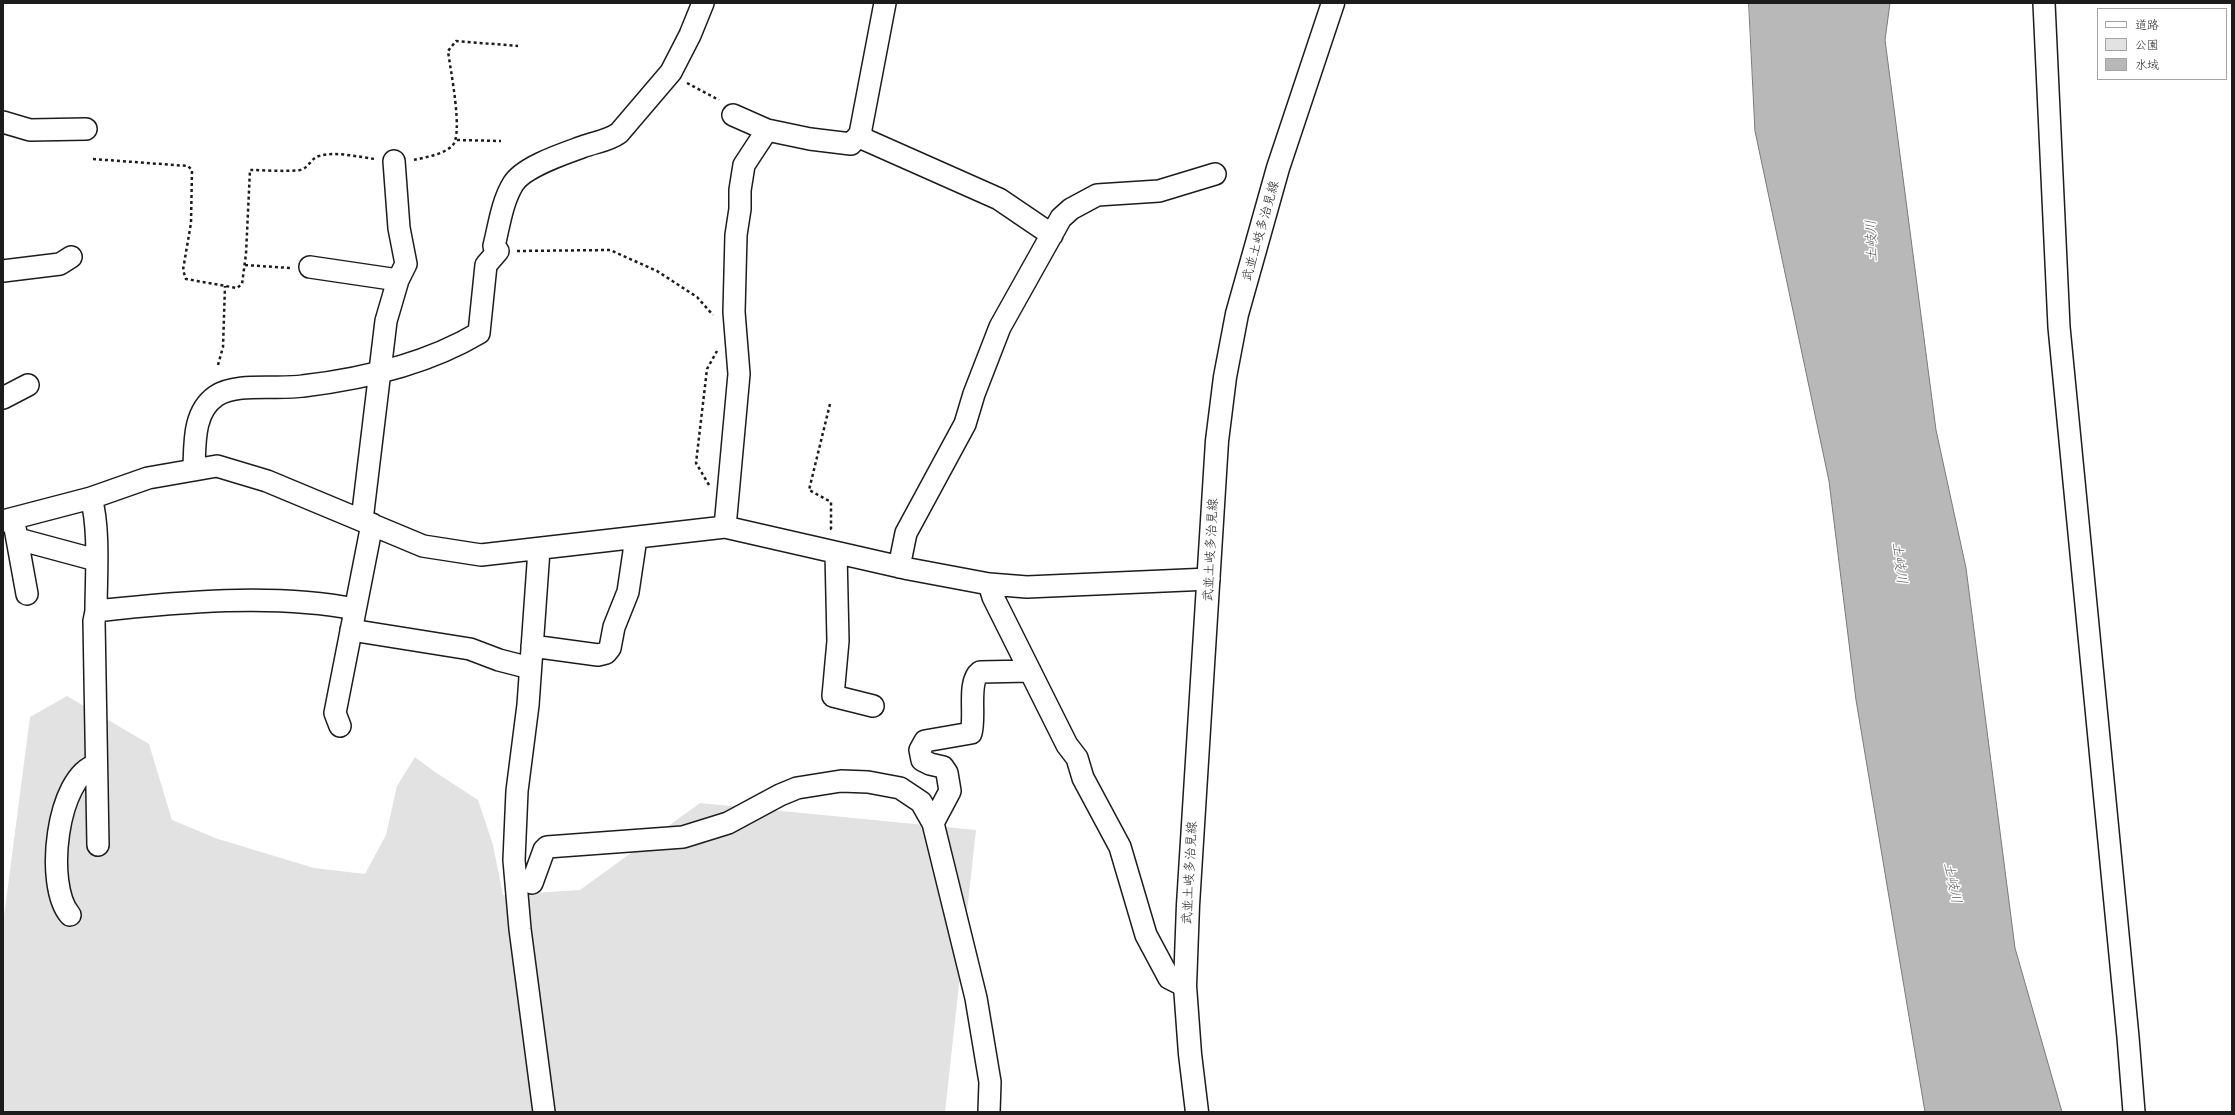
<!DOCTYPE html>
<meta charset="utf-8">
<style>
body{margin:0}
#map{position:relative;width:2235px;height:1115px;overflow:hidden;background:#fff;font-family:"Patrick Hand","Klee One",sans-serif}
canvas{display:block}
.frame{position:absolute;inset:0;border:4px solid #1c1c1c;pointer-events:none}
.legend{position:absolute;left:2097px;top:8px;width:130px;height:72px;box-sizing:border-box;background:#fff;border:1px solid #a4a4a4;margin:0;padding:5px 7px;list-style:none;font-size:12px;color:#1c1c1c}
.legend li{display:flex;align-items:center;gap:8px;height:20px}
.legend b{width:20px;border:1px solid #a4a4a4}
</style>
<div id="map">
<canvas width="2235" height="1115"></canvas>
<div class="frame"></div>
<ul class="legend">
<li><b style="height:5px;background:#fff"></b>道路</li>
<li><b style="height:11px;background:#e2e2e2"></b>公園</li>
<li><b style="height:11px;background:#b8b8b8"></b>水域</li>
</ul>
</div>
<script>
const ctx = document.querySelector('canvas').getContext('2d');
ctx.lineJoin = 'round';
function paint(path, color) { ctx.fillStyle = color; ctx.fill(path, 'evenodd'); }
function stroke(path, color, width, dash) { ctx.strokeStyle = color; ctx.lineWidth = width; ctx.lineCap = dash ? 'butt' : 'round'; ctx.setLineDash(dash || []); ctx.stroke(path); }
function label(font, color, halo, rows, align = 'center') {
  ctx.font = font + ' "Patrick Hand","Klee One",sans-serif'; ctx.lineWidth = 3; ctx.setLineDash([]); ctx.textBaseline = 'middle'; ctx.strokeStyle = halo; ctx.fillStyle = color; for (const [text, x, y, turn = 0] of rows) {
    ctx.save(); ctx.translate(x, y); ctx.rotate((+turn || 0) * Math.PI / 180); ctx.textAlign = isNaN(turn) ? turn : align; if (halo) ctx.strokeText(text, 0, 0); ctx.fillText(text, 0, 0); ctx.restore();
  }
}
paint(new Path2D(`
 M67,696L149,744L172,820L218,839L314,868L365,874L386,835L397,786L415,757L432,770L478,800L493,845L503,895L580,890L700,803L976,830L945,1112H3V924L30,717Z`), '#e2e2e2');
const water = new Path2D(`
 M1749,3H1890L1885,40L1936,430L1966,568L2015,948L2062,1112H1925L1856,700L1829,481L1755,131Z`);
paint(water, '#b8b8b8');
stroke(water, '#7a7a7a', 1);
const minor = new Path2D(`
 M2044,3L2059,327L2128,1037L2134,1112
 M733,115L767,130L810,139L851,144L860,134L885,3
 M3,122L30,130L86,129
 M860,134L866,140L999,199L1052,235
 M310,267L398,280
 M3,271L60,264L71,257
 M3,398L28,385
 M194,468C195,443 193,412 216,396C237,382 277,390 303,386C362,379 427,364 479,333L486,265L498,251L494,246C499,226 502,202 513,184C523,167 563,154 582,147C595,142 608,141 619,133L671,72L690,35L703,3
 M91,498C100,528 96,579 96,611L94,621L98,845
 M362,520L386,321L398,280L406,264L399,228L394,161
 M3,521L91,498L148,478L217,466L267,481L423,546L481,555L725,527L909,569L989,584L1027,587L1209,579
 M725,527L739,374L734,312L736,235L740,209V190L744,165L767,130
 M15,528L27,594
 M18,539L96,560
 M539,550L528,705L517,791L514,860L520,929L544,1112
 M836,553L838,641L833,696L873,706
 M899,567L906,533L965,424L974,394L1000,327L1061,218L1071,209L1097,195L1159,191L1215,174
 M989,584L993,597L1067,745L1077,758L1083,778L1120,847L1146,935L1169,978L1185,986
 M96,611C179,602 273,593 355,609
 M351,630L470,649L499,660L530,668
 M532,646L598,655L606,653L610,648L614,627L628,592L636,538
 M340,726L335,713L372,524
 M532,883L544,850L547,847L683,837L728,823L780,795L797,788L841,781L868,782L900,788L921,802L933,823
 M70,915C44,885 57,776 96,765
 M989,1112L990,1082L976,998L933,823L950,791L947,773L943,767L930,764L922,760L920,750L925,741L971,733C976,716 967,682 980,672L1030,671`);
const major = new Path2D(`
 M1197,1112L1190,1054L1185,986L1188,905L1217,441L1225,377L1237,314L1278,168L1333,3`);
stroke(minor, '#1c1c1c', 24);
stroke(major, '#1c1c1c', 25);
stroke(new Path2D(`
 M687,83L719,100
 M457,140L501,141
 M93,159L188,166L192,170L191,223L183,270L186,279L237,288L242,284L246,254L250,170C266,170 284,172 300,170C309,168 311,158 319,156C336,151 358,157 375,159
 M414,160C426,157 442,155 452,146C464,136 450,68 448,51L456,41L518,46
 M517,251L610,250L657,271L697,297L713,315
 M245,265L290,268
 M218,365L223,347L225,286
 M830,404L809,490L831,502V529H833
 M709,485L696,463L707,369L717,351`), '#1c1c1c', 2.5, [3, 3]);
stroke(minor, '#fff', 21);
stroke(major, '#fff', 22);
label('13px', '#1c1c1c', '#fff', [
 ["武並土岐多治見線",1261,231,-74],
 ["武並土岐多治見線",1211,550,-87],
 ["武並土岐多治見線",1190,873,-87]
]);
label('italic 14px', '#5a5a5a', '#fff', [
 ["土岐川",1872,241,-92],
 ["土岐川",1899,563,83],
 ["土岐川",1952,883,78]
]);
</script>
